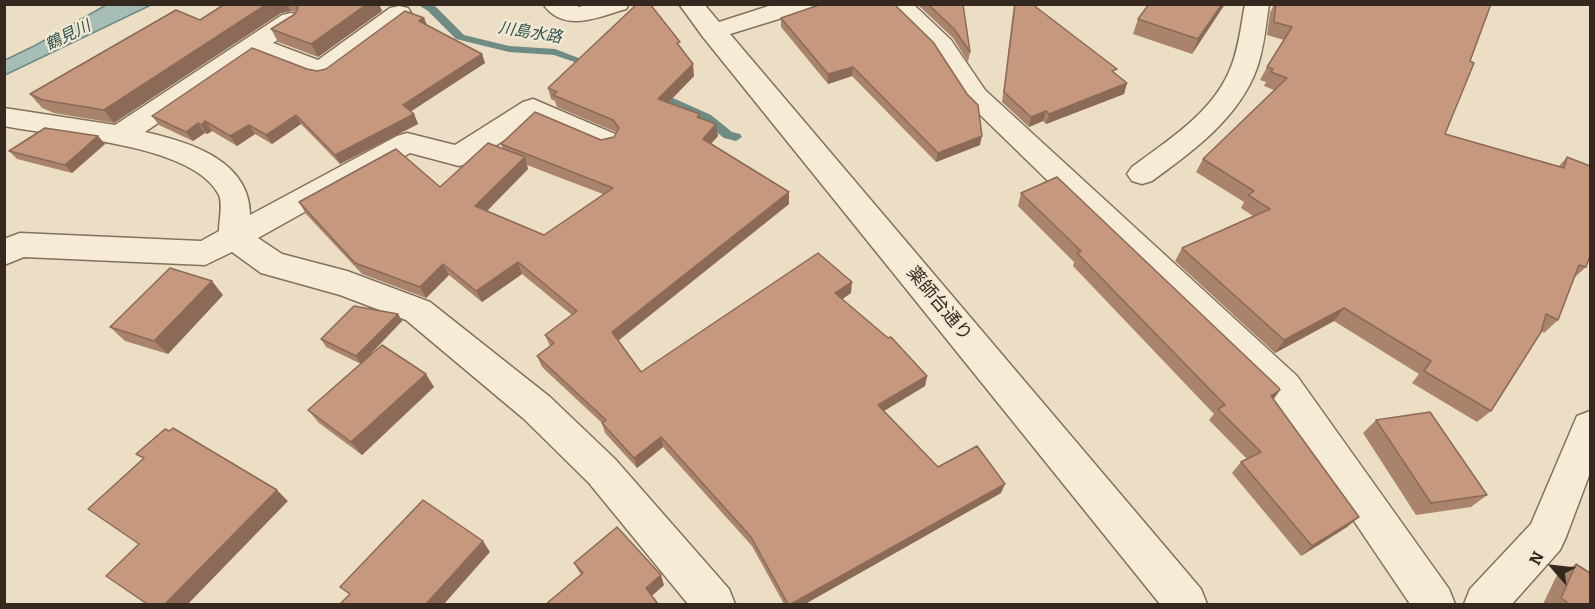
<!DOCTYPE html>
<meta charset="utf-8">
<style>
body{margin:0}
#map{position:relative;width:1595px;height:609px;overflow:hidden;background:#ebdec5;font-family:Bitter,serif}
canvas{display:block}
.frame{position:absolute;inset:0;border:6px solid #35291f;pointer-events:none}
.north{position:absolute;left:1523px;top:537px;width:60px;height:60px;-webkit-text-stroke:4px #f3e8d4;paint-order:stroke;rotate:298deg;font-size:16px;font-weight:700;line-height:24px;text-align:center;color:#35291f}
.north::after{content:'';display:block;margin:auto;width:21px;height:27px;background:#35291f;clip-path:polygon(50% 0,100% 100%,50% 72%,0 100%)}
</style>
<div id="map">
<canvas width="1595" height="609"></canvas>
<div class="frame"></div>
<div class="north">N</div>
</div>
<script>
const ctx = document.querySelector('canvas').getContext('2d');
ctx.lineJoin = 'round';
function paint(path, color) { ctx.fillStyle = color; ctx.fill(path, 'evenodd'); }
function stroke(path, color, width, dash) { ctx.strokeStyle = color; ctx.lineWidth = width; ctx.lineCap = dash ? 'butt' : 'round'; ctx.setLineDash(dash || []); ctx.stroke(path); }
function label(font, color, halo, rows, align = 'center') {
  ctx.font = font + ' Bitter,"Noto Sans JP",serif'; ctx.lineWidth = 4.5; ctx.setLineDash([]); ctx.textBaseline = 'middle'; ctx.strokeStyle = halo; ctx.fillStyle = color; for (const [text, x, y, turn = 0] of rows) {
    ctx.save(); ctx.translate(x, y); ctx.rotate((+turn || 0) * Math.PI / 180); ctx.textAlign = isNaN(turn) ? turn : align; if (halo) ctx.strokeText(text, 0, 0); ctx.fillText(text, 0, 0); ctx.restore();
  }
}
const water = new Path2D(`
 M106,5H151L5,75V60L36,45Z`);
paint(water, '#a6beb6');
stroke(water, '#6e8c83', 1.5);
paint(new Path2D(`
 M417,4H431L436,7L464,35L509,46L555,49L600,66L595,69L554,55L509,52L456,39L428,11Z
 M653,89L711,115L732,132L740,134L742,137L736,141L724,138L703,121L649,95V91Z`), '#6e8c83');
const minor = new Path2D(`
 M543,4H574L579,7L589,4H629L626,9C598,17 564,34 543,4Z
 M679,4H704L719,22L775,4H814L811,9L730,34L1201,589L1207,604H1160L703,37Z
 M886,4H913L951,40L985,90L1297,376L1449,589L1455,604H1410L1271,398L967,102L933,50Z
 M1245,4H1269C1266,25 1264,48 1257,68C1239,118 1193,151 1152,181L1142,184L1132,181L1127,174L1132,167C1168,140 1214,112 1231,67C1239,47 1241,25 1245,4Z
 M399,6L408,8L411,13L408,18L330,76L321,78L312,76L257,55L145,132C189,142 250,160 250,215L397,136L407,133L455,145L523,102L533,99L615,134L619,141L615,148L605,150L535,120L469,163L459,166L410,153L258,238L282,254L347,271L430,302L550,397L615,459L729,589L735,604H688L589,483L524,419L406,320L340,295L261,273L232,252L205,265L24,257L4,265V239L20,233L201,241L219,231C219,221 223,204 219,195C193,143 57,137 4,126V108L115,125L282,15L291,13L300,15L303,20L300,25L273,43L318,60L390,8Z
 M1590,411V473L1566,537L1560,550L1512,604H1464L1470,589L1531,524L1577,416Z`);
stroke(minor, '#84705c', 3);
paint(minor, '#f6ebd7');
paint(new Path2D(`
 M225,4H379L382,11L318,57L278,42L271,29L295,14L296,12L291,11L281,13L114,123L54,113L42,108L30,94L200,20Z
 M816,4H894L980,145L936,162L852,76L828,84L781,27V18L818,6Z
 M917,4H963L970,52L968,62L953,38Z
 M1014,4H1032L1127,83L1124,94L1046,124L1043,121L1029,127L1002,102Z
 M1225,4L1192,54L1133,34L1138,19Z
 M1274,4H1491L1470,61L1445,134L1559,166L1567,157L1586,267L1574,278L1558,320L1544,333L1541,331L1491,411L1477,422L1412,383L1419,374L1334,321L1275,353L1175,261L1182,248L1253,216L1241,208L1244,202L1196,172L1203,159L1274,90L1264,86L1266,82L1260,80L1267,67L1284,40L1267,35L1270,13Z
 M427,25L482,54L485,63L411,111L414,114L418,124L340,164L301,124L272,144L255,134L237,146L212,131L207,134L205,133L193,141L159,125L152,116L307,69L317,71L326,69Z
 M681,48L694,76L668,103L701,119L718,136L711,144L789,192V204L618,341L641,372L851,293L842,299L927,376L925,386L884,411L938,467L1001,493L805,604H784L752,546L663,447L637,468L605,433L602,423L542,367L537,356L550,346L545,335L572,315L522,274L482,302L449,275L426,298L362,274L306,214L299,202L440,187L503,149L501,144L601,140L614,137L616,133V132L557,107L555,101L551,99L548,88ZM527,165L566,180L603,194L544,235L487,211L528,169Z
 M98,136L105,144L72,173L17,159L9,151Z
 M1021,193L1280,390L1274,399L1359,517L1347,527L1301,556L1232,473L1241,462L1247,459L1209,420L1214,414L1073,266L1074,262L1018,206Z
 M223,295L168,354L125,341L110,327Z
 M398,314L402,321L361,364L326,347L321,339Z
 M434,387L362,455L319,423L308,410Z
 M1376,420L1487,495L1471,507L1416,515L1363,433Z
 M574,563L664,585L652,596L581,575Z
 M1576,564L1590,604H1543L1557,575Z`), '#aa836c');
paint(new Path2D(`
 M267,4H287L291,11L281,13L114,123L104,110Z
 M367,4H379L382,11L318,57L311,44Z
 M1222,4H1225L1192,54L1198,39Z
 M424,18L428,27L419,21Z
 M482,54L485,63L407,114L403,105Z
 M693,64L694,76L660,111L658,99Z
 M853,67L852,76L828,84V74Z
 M1127,83L1124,94L1046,124L1049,114Z
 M1046,111L1043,121L1029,127L1031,117Z
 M414,114L418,124L340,164L335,155Z
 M296,115L301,124L272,144L266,135Z
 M205,121L212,131L207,134L201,125Z
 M198,123L205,133L193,141L186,132Z
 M716,124L718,136L704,151L703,139Z
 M249,125L255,134L237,146L230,136Z
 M98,136L105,144L72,173L65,165Z
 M982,136L980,145L936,162L938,153Z
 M525,157L528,169L480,218L475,206Z
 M789,192V204L615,343L612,332Z
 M518,262L522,274L482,302L476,291Z
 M443,264L449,275L426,298L420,287Z
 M212,281L223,295L168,354L154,341Z
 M852,282L851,293L834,305L835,293Z
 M1344,308L1334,321L1275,353L1284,340Z
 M398,314L402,321L361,364L356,356Z
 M426,374L434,387L362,455L351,442Z
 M927,376L925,386L877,415L878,405Z
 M1280,390L1271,402V396Z
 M661,437L663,447L637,468L634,458Z
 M1005,484L1001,493L805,604H791Z
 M277,490L288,501L188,604H165Z
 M1359,517L1347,527L1301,556L1312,546Z
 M483,541L490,552L444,604H426Z
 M661,575L664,585L650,597L646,588Z`), '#8b6a58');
const building = new Path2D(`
 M225,4H267L104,110L43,100L30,94L176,10L200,20Z
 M296,4H367L311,44L271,29L295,14L298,8Z
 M637,4H650L680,42L677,43L693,64L658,99L700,114L697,117L716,124L703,139L789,192L612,332L641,372L818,253L852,282L835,293L888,338L891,337L927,376L878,405L938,467L977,446L1005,484L791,604H788L751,537L661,437L634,458L602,423L606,420L537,356L554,343L545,335L577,311L518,262L476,291L443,264L420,287L355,263L299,202L396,149L440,187L488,143L525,157L475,206L544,235L613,188L501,144L535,112L601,140L614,137L619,128L613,120L553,95L557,92L548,88Z
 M822,4H894L933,42L967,94L978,105L982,136L938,153L853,67L828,74L781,18Z
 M928,4H963L970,52L954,29Z
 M1015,4H1032L1117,69L1112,71L1127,83L1049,114L1046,111L1031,117L1004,92Z
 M1149,4H1222L1198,39L1138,19Z
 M1276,4H1491L1470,61L1474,63L1445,134L1564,168L1567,157L1590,166V256L1586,267L1579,265L1558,320L1546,314L1541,332L1491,411L1424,371L1431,361L1344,308L1284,340L1182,248L1270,209L1248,195L1254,191L1203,159L1287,78L1271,72L1273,69L1267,67L1292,27L1274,22Z
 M405,11L424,18L419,21L482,54L403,105L414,114L335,155L296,115L266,135L249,125L230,136L205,121L201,125L198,123L186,132L152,116L252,48L307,69L317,71L326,69Z
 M45,128L98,136L65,165L9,151Z
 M1057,177L1279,388L1280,390L1271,396L1359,517L1312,546L1241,462L1261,452L1218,409L1225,405L1077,253L1081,251L1021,193Z
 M170,268L212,281L154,341L110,327Z
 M354,306L398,314L356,356L321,339Z
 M382,345L426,374L351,442L308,410Z
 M1430,412L1487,495L1431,503L1376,420Z
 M173,428L277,490L165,604H147L106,576L139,544L88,509L144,458L136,454L165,429L169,431Z
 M423,500L483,541L426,604H340L350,594L340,587Z
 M617,527L661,575L646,588L658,604H546L583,573L574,563Z
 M1576,564L1590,573V604H1566L1567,602L1561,598Z`);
paint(building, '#c6987d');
stroke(building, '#8b6a58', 1.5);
label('italic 16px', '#2f5450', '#f3e8d4', [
 ["川島水路",530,33,9],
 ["鶴見川",68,36,-26]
]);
label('18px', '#35291f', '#f3e8d4', [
 ["薬師台通り",939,304,50]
]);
</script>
